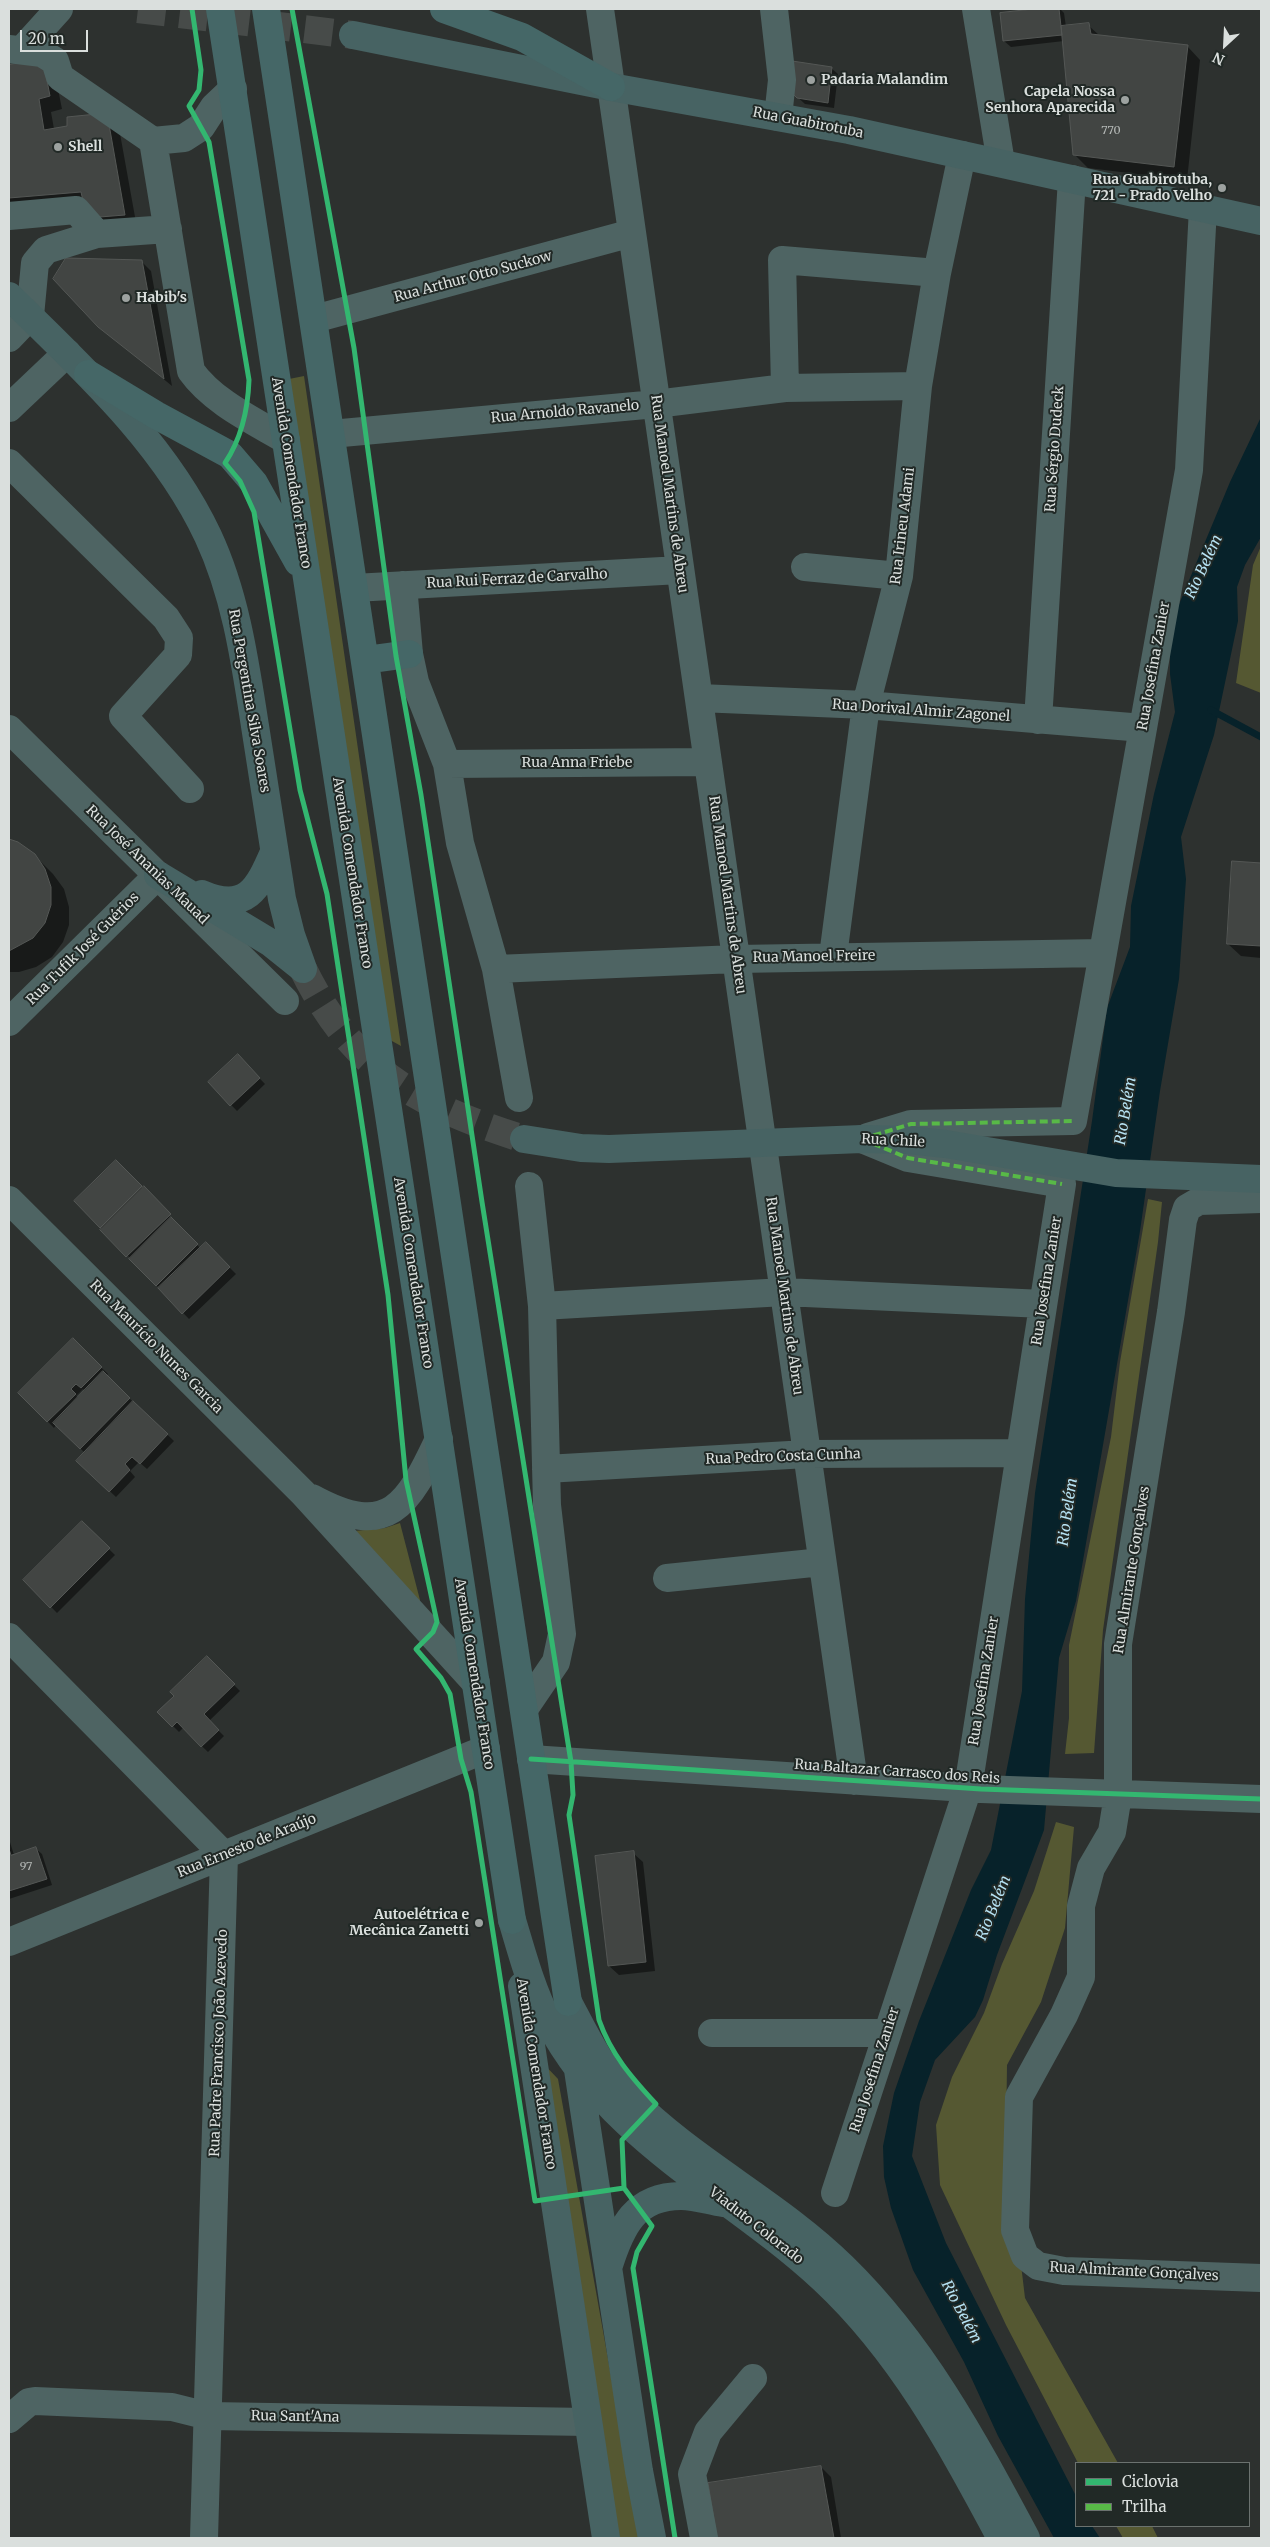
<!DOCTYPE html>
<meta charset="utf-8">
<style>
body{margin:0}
#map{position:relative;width:1270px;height:2547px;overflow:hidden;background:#2d312f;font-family:Merriweather,serif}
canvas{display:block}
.frame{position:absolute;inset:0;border:10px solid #dadfdd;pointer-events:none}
.legend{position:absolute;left:1075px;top:2462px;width:175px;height:65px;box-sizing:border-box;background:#212926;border:1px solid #6b726f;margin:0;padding:6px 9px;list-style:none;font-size:15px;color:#dadfdd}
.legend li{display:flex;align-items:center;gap:10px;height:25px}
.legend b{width:25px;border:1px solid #6b726f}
.north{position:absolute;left:1200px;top:20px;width:50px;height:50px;-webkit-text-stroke:4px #212926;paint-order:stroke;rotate:205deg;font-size:14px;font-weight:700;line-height:20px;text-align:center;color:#dadfdd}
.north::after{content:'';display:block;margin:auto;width:18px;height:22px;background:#dadfdd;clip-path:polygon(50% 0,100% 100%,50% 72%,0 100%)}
.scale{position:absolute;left:20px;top:30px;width:68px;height:22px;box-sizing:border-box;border:2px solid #dadfdd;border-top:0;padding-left:6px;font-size:15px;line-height:18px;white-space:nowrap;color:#dadfdd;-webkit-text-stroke:4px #212926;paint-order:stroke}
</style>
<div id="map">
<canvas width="1270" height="2547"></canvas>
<div class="frame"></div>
<ul class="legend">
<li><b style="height:6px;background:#33b770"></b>Ciclovia</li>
<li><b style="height:6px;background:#58b947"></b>Trilha</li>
</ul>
<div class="north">N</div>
<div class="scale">20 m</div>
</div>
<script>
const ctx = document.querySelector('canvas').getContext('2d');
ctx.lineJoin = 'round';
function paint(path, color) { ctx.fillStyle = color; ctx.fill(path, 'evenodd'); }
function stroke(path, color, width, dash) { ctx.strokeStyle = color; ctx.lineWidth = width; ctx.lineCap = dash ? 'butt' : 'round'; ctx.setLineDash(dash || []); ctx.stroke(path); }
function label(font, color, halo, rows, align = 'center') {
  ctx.font = font + ' Merriweather,serif'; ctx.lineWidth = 4; ctx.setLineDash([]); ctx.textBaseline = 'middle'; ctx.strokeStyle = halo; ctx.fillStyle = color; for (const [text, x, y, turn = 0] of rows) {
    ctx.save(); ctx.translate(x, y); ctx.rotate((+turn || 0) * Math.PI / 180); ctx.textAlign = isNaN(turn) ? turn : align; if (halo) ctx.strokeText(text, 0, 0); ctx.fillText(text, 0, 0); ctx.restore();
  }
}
paint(new Path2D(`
 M304,376L401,1046L381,1035L284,380Z
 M1261,546V693L1236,683L1253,565Z
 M1148,1199L1162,1202L1158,1242L1103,1630L1094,1753L1065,1754L1069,1718V1645L1111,1437L1120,1362Z
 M400,1523L420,1600L419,1604L344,1532L385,1528Z
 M1056,1822L1074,1827L1065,1928L1041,2002L1007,2065L1006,2138L1025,2298L1118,2463H1078L1006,2325L940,2185L936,2125L952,2077L984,2013L1002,1964L1034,1891Z
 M541,2061L558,2079L640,2538H618Z
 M1116,2526H1152L1158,2538H1123Z`), '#555832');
paint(new Path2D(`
 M1261,417V537L1245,565L1237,587L1238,621L1214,735L1181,837L1186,879L1179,979L1160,1091L1140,1231L1076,1601L1059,1658L1044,1830L997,1955L983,2000L975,2017L935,2060L920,2102L912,2156L946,2243L1076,2496V2526H1092L1100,2538H1054L998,2436L964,2362L913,2270L891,2208L884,2177L883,2146L894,2093L919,2021L971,1890L991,1850L1022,1691L1025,1599L1035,1493L1092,1121L1107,1008L1130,947L1131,906L1154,794L1175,712L1170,674V626L1230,482Z`), '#07222a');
paint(new Path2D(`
 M1044,9H1060L1064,13L1066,27L1088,25L1100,36L1188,47L1200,60L1187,180L1088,168L1075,155L1064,41L1011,47L1004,41L1001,14Z
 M42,61L55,74L62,109L51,112L54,129L68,127L119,128L137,228L9,211V67Z
 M831,68L838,74L834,108L805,104L793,93Z
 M142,262L151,271L172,386L99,326Z
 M9,840L18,843L34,855L53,874L64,889L69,907V925L63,942L52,957L36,967L19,972H9Z
 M1233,862L1261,864V958L1241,956L1228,944Z
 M238,1056L265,1084L237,1111L210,1083Z
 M116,1161L201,1249L206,1244L236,1274L189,1319L75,1201Z
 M73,1340L108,1374L106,1376L174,1441L147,1469L139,1462L130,1471L135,1477L116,1497L78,1461L85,1453L56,1425L54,1428L20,1393ZM83,1389L85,1391L79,1398L76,1396Z
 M82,1523L115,1555L57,1613L25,1580Z
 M207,1658L240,1691L209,1721L224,1736L208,1752L183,1728L179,1732L159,1712Z
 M9,1839L14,1855L35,1848L42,1854L52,1885L9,1899Z
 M633,1853L643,1862L655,1971L619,1975L609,1966Z
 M821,2467L831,2477L841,2538H718L709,2484Z`), '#0007');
stroke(new Path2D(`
 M1211,710L1261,737`), '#07222a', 7);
const building = new Path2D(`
 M1033,9H1059L1062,35L1003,41L1000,13Z
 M1089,23L1091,34L1188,45L1174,167L1073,155L1061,26Z
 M43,60L50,96L39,99L44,130L67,126V117L107,113L125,215L87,218L81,192L9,198V65Z
 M792,61L832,67L828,103L797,98L792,93Z
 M66,258L142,260L164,379L98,327L53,279Z
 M9,839L18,842L35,854L45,869L51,887V905L45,923L33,938L9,951Z
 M1232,861L1261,863V946L1227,944Z
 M238,1054L260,1078L230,1106L208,1082Z
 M116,1160L142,1186L100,1228L74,1201Z
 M144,1186L171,1214L126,1257L100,1230Z
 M171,1217L198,1244L156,1286L129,1259Z
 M206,1242L230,1267L182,1314L158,1288Z
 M73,1338L102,1367L81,1388L76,1384L71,1389L76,1394L47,1422L18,1393Z
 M103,1371L130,1398L80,1449L53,1423Z
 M133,1401L168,1434L140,1464L132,1457L125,1464L130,1470L109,1492L76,1461Z
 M82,1521L110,1548L50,1608L23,1580Z
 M207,1656L235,1684L204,1714L219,1730L201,1747L177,1722L172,1727L157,1712L174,1696L170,1692Z
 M36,1847L47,1879L9,1891V1849L11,1855Z
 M634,1851L646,1962L608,1966L595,1856Z
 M821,2466L834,2538H717L708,2483Z`);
paint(building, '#424543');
stroke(building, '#545755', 1);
stroke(new Path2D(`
 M138,9L353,35
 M303,969C353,1071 419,1106 524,1139`), '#474b49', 28, [28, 14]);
stroke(new Path2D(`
 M600,9L854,1781
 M774,9L782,80L778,117
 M976,9L1001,163
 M9,49L42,53L55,61L60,77L153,141L184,138L201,127L214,107L233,89
 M22,50L59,9
 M153,141L191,371C213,402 254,421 286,440
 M9,216L76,210L97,234L168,229
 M314,319L632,233
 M9,338L30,316L35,263L46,250L97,234
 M785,388L782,260L937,273
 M9,408L67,353
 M331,434L656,404L785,388L918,386
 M9,463L166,618L179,638L178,655L123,716L190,789
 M805,567L899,576
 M403,585L409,654L415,682L447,764L460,843L496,969L519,1098
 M354,588L680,570
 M699,698L866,705L1143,728
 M1038,720L1072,179
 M9,729L285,1001
 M447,764L708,762
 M833,956L866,705L899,576L918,386L937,273L962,155
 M496,969L736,959L1103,953
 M9,1022L158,875
 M868,1137L911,1124L1073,1121L1189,470L1203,208
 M1261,1199L1199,1201L1187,1208L1183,1220L1171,1312L1118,1644V1795L1112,1832L1091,1868L1081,1906V1977L1064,2015L1019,2097L1015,2230L1025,2256L1038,2266L1064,2271L1261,2278
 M9,1200L303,1493L476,1683
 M542,1306L784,1292L1043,1304
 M546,1469L807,1454L1020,1453
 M312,1498C389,1540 408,1505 439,1439
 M667,1578L822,1562
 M9,1637L224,1855L204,2538
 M524,1709L556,1662L562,1634L547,1505L542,1306L529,1186
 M531,1759L981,1789L1261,1799
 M9,1942L486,1749
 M712,2033H887
 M835,2193L968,1788L1062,1184L908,1158L862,1139
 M9,2419L29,2402L35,2401L172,2407L208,2416L588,2422
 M704,2538L692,2474L708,2432L753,2378`), '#4e6463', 28);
stroke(new Path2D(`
 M353,35L611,87L849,130L1261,221
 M9,296C82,368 164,442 208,536C236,596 245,662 255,726C264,784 273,841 282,899L291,935L303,969
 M158,875L271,943L301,967
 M202,894C246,913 258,889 274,852
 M524,1139L581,1148L609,1149L862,1139L908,1140L946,1144L1116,1173L1261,1179
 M512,1920C522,1953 531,1988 547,2019C612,2143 727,2190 824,2280C902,2353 951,2445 1001,2538
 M522,1986L606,2538
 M568,2002C586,2036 602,2070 629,2097C693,2162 778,2203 843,2267C923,2345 974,2441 1026,2538
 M578,2070L639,2471L652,2538
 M609,2265C621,2227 635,2196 681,2196C695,2196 710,2201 723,2203`), '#476363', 28);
stroke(new Path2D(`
 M220,9L512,1920
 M266,9L568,2002
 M444,9L522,37L611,87
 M88,374L156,415L230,455L254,483L298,562
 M365,660L409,654`), '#456767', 28);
stroke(new Path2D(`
 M862,1139L911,1124L1073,1121
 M862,1139L908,1158L1062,1184`), '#58b947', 4, [8, 4]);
stroke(new Path2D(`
 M192,9L201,70L199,90L189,106L209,142L249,380C248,409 241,439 225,463L240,481L254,512L300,790L327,894L388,1295L406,1480L437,1622L433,1632L416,1649L441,1678L450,1694L461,1759L471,1792L535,2201L624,2188
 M292,9L354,348L396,656L421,795L482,1202L571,1762L573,1795L569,1815L599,2020C611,2054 631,2077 656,2104L622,2140L624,2188L652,2226L637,2252L633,2268L675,2538
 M531,1759L981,1789L1261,1799`), '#33b770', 5);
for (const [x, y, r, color] of [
 [811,80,5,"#9da2a0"],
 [1125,100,5,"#9da2a0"],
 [58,147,5,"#9da2a0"],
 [1222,188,5,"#9da2a0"],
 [126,298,5,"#9da2a0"],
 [479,1923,5,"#9da2a0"]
]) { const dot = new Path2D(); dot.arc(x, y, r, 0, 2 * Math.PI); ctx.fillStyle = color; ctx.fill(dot); stroke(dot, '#212926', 2); }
label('11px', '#b4b8b6', null, [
 ["770",1111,131],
 ["97",26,1867]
]);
label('bold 14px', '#dadfdd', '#212926', [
 ["Padaria Malandim",821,80],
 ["Capela Nossa",1115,92,"right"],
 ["Senhora Aparecida",1115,108,"right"],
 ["Shell",68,147],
 ["Rua Guabirotuba,",1212,180,"right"],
 ["721 - Prado Velho",1212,196,"right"],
 ["Habib's",136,298],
 ["Autoelétrica e",469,1915,"right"],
 ["Mecânica Zanetti",469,1931,"right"]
], 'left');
label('14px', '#dadfdd', '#212926', [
 ["Rua Guabirotuba",808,123,11],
 ["Rua Arthur Otto Suckow",473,277,-15],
 ["Rua Arnoldo Ravanelo",565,412,-5],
 ["Rua Sérgio Dudeck",1055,449,-86],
 ["Avenida Comendador Franco",291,473,81],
 ["Rua Manoel Martins de Abreu",669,494,82],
 ["Rua Irineu Adami",903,526,-83],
 ["Rua Rui Ferraz de Carvalho",517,579,-3],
 ["Rua Josefina Zanier",1154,666,-80],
 ["Rua Pergentina Silva Soares",249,701,80],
 ["Rua Dorival Almir Zagonel",921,711,4],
 ["Rua Anna Friebe",577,763],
 ["Rua José Ananias Mauad",147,865,44],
 ["Avenida Comendador Franco",352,873,81],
 ["Rua Manoel Martins de Abreu",727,895,82],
 ["Rua Tufik José Guérios",83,949,-45],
 ["Rua Manoel Freire",814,957,-1],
 ["Rua Chile",893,1141,3],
 ["Avenida Comendador Franco",413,1273,81],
 ["Rua Josefina Zanier",1047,1281,-81],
 ["Rua Manoel Martins de Abreu",784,1296,82],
 ["Rua Maurício Nunes Garcia",156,1347,45],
 ["Rua Pedro Costa Cunha",783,1457,-2],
 ["Rua Almirante Gonçalves",1132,1570,-81],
 ["Avenida Comendador Franco",474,1674,81],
 ["Rua Josefina Zanier",984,1681,-81],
 ["Rua Baltazar Carrasco dos Reis",897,1772,4],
 ["Rua Ernesto de Araújo",247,1846,-22],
 ["Rua Padre Francisco João Azevedo",219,2043,-88],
 ["Rua Josefina Zanier",875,2070,-72],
 ["Avenida Comendador Franco",536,2074,81],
 ["Viaduto Colorado",756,2226,38],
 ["Rua Almirante Gonçalves",1134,2272,3],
 ["Rua Sant'Ana",295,2417,1]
]);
label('italic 15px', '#b7e3f4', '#212926', [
 ["Rio Belém",1204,567,-65],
 ["Rio Belém",1126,1111,-81],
 ["Rio Belém",1068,1512,-82],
 ["Rio Belém",994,1908,-68],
 ["Rio Belém",961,2312,62]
]);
</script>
